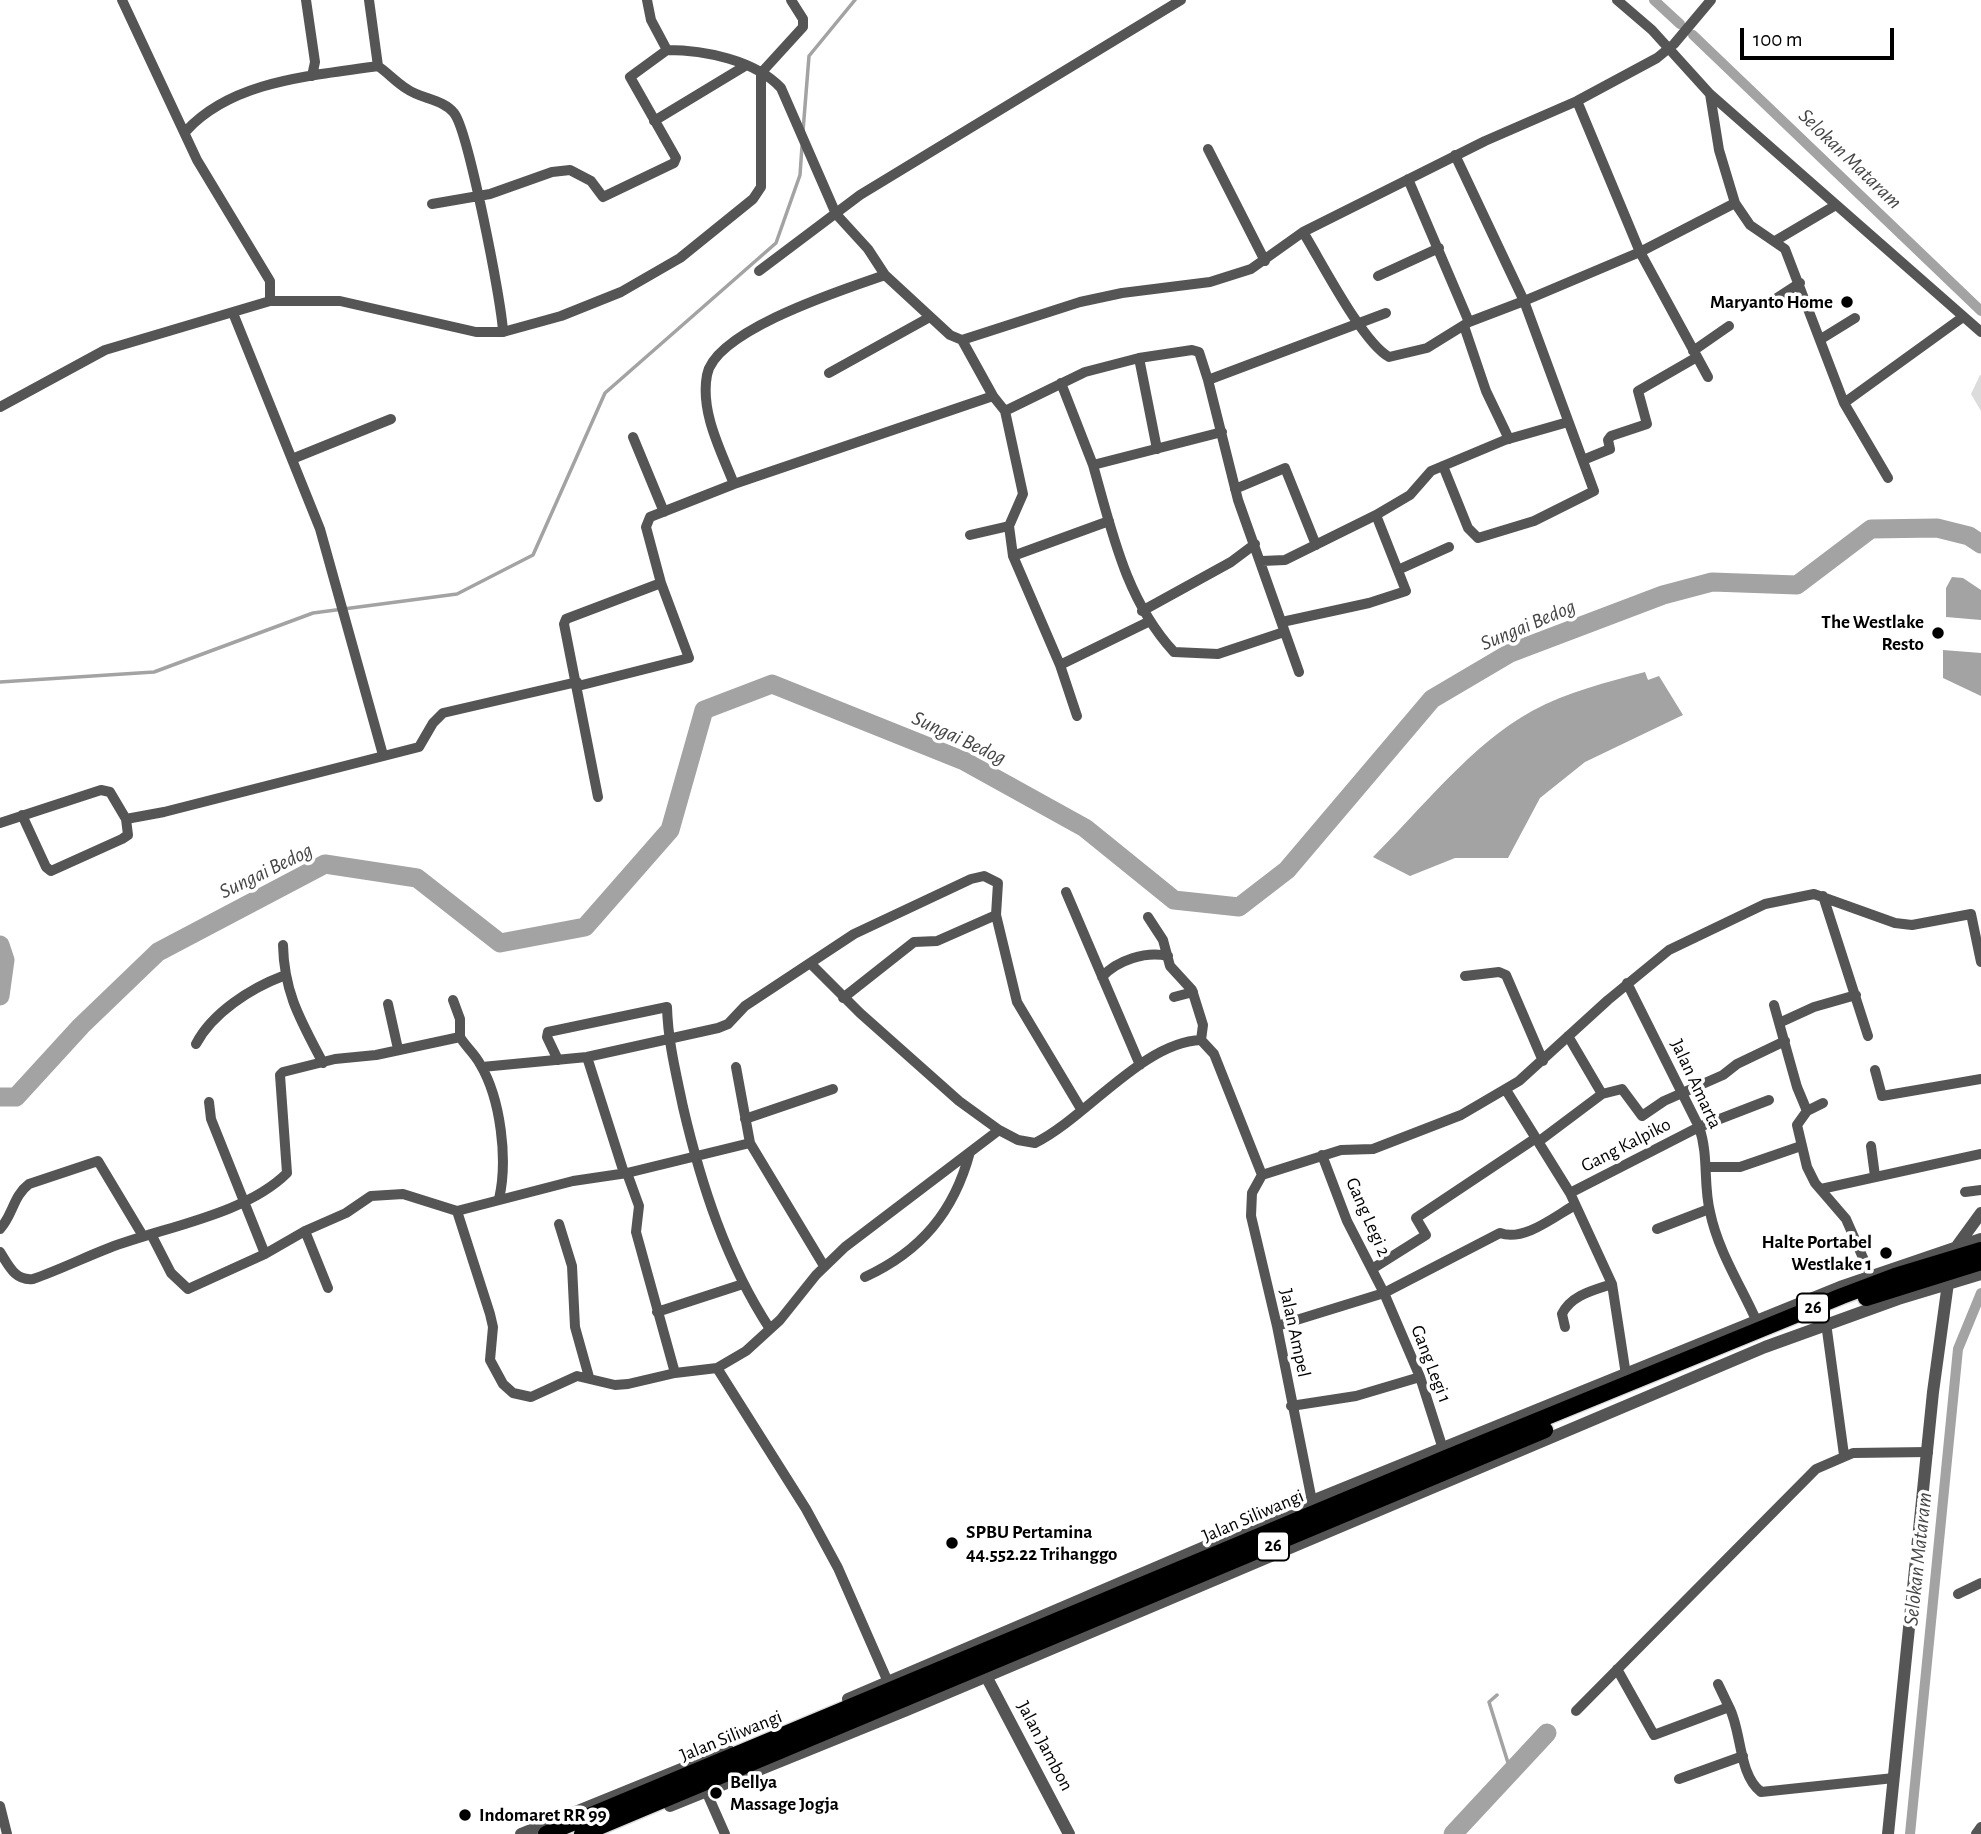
<!DOCTYPE html>
<style>
body{margin:0}
#map{position:relative;width:1981px;height:1834px;overflow:hidden;background:#fff;font-family:"Alegreya Sans",sans-serif}
canvas{display:block}
.scale{position:absolute;left:1740px;top:28px;width:154px;height:32px;box-sizing:border-box;border:4px solid #000;border-top:0;padding-left:9px;font-size:21px;line-height:24px;white-space:nowrap;color:#000;-webkit-text-stroke:5px #fff;paint-order:stroke}
</style>
<div id="map">
<canvas width="1981" height="1834"></canvas>
<div class="scale">100 m</div>
</div>
<script>
const ctx = document.querySelector('canvas').getContext('2d');
ctx.lineJoin = 'round';
function paint(path, color) { ctx.fillStyle = color; ctx.fill(path, 'evenodd'); }
function stroke(path, color, width, dash) { ctx.strokeStyle = color; ctx.lineWidth = width; ctx.lineCap = dash ? 'butt' : 'round'; ctx.setLineDash(dash || []); ctx.stroke(path); }
function label(font, color, halo, rows, align = 'center') {
  ctx.font = font + ' "Alegreya Sans",sans-serif'; ctx.lineWidth = 7; ctx.setLineDash([]); ctx.textBaseline = 'middle'; ctx.strokeStyle = halo; ctx.fillStyle = color; for (const [text, x, y, turn = 0] of rows) {
    ctx.save(); ctx.translate(x, y); ctx.rotate((+turn || 0) * Math.PI / 180); ctx.textAlign = isNaN(turn) ? turn : align; if (halo) ctx.strokeText(text, 0, 0); ctx.fillText(text, 0, 0); ctx.restore();
  }
}
paint(new Path2D(`
 M1980,375H1981V411L1971,394Z`), '#dcdcdc');
paint(new Path2D(`
 M1952,577L1963,578L1981,590V620L1946,617V588Z
 M1943,650L1981,653V696L1943,678Z
 M1645,672L1648,680L1659,676L1683,715L1585,762L1540,798L1508,858H1455L1410,876L1373,857C1421,809 1473,743 1532,711C1567,692 1607,682 1645,672Z`), '#a3a3a3');
stroke(new Path2D(`
 M803,131L809,56L855,0
 M0,682L154,672L313,613L457,594L533,555L605,393L776,243L800,175L802,146
 M1497,1695L1489,1702L1509,1766`), '#a3a3a3', 3.5);
stroke(new Path2D(`
 M1654,0L1680,24
 M1693,35L1981,311
 M1910,1834L1958,1349L1981,1293`), '#a3a3a3', 10);
stroke(new Path2D(`
 M0,945L5,960L0,996
 M0,1097H16L81,1026L158,952L325,864L417,878L500,943L585,927L670,830L704,710L772,684L964,761L1085,828L1174,900L1239,907L1287,870L1432,699L1510,653L1663,595L1712,582L1797,585L1871,529L1937,528L1969,536L1981,544
 M1453,1834L1547,1733`), '#a3a3a3', 19);
const trunk = new Path2D(`
 M1866,1298L1981,1262
 M546,1834L1446,1458L1842,1296L1895,1276L1981,1250
 M582,1834L1545,1430`);
stroke(trunk, '#dbdbdb', 19);
stroke(new Path2D(`
 M306,0L315,62L312,76
 M369,0L378,66
 M647,0L651,20L667,50
 M1617,0L1652,30L1710,94L1981,332
 M1710,94L1719,150L1735,203
 M1577,101L1640,252L1735,203L1750,225L1785,249L1844,403L1888,478
 M654,121L745,66
 M186,131C233,80 312,76 378,66C388,73 397,83 407,89C421,99 443,99 454,113C468,130 502,303 503,332
 M1208,149L1265,261
 M1408,179L1469,322
 M432,204L490,194L552,172L570,170L591,181L603,197L674,163L676,158L630,77L667,50C704,50 755,60 781,88L836,214L868,249L885,275L950,335L962,340L1080,302L1122,293L1210,282L1251,269L1303,232L1485,141L1577,101L1657,58L1674,44L1711,0
 M1303,232C1321,261 1362,342 1389,357L1427,348L1469,322L1524,301L1455,155
 M1775,241L1836,205
 M759,271L860,195L1181,0
 M1378,276L1439,248
 M1777,298L1800,283
 M270,301H340L476,332H503L561,316L621,292L680,258L753,199L761,187V73L803,27V19L791,0
 M233,313L320,529L383,755
 M1464,326L1486,391L1509,439
 M1821,339L1855,318
 M1693,351L1729,326
 M1139,358L1157,449
 M829,373L930,317
 M1208,380L1238,500L1299,672
 M1061,383L1093,465L1222,432
 M993,396L1005,411L1023,494L1009,526L1013,556L1060,665L1077,716
 M1844,403L1963,317
 M0,407L105,350L270,301V281L197,160L122,0
 M1005,411L1085,372L1139,358L1192,350L1199,352L1208,380L1386,313
 M633,437L664,512
 M292,459L391,419
 M1583,460L1610,449L1608,440L1611,436L1647,424L1638,391L1697,357
 M1093,465C1112,532 1126,600 1174,652L1218,654L1284,632
 M1443,466L1468,528L1478,538L1534,521L1594,491L1524,301L1640,252L1708,377
 M734,484C721,451 700,412 707,375C715,330 845,289 885,275
 M1235,489L1285,468L1316,545
 M970,535L1009,526
 M1013,556L1109,521
 M1262,561L1285,560L1376,515L1410,495L1431,471L1505,440L1568,422
 M1400,569L1449,547
 M1142,611L1231,562L1255,544
 M1282,622L1369,603L1406,591L1376,515
 M1060,665L1148,622
 M578,686L689,658L661,583
 M598,797L564,624L566,619L661,583L646,527L650,517L734,484L993,396L962,340
 M22,815L46,867L51,871L122,839L128,835L126,819
 M0,823L101,790L110,792L126,819L164,812L419,747L433,723L443,713L577,682
 M1066,892L1140,1065
 M1823,896L1868,1036
 M1148,917L1163,940L1170,966L1192,990L1203,1025L1201,1040
 M283,945C284,993 301,1021 323,1063
 M811,964L860,1013L959,1101L999,1130
 M1465,976L1499,972L1506,975L1543,1061
 M1102,977C1117,960 1146,951 1168,956
 M1627,983L1699,1127C1709,1155 1703,1184 1710,1212C1718,1251 1741,1286 1757,1322
 M1174,997L1193,992
 M843,998L914,942L937,941L996,915
 M453,1000L460,1019V1037
 M388,1004L398,1049
 M1774,1005L1797,1087L1807,1111L1797,1125L1807,1167L1815,1183L1846,1219L1871,1276
 M1779,1023L1814,1007L1856,995
 M1568,1036L1602,1094L1622,1089L1642,1116L1664,1101L1723,1075L1737,1064L1785,1041
 M196,1044C212,1013 251,988 283,976
 M587,1057L624,1173
 M558,1060L547,1037L548,1032L667,1007C668,1042 676,1073 683,1107C701,1184 726,1262 770,1329
 M482,1067L587,1057L718,1028L728,1024L745,1006L854,934L971,879L984,876L998,883L996,915L1017,1002L1081,1109
 M736,1067L750,1143
 M1875,1070L1882,1096L1981,1079
 M1506,1090L1570,1193L1612,1284L1626,1375
 M209,1102L211,1119L265,1254L305,1231L346,1213L371,1196L403,1194L457,1211L573,1181L627,1173L750,1143L824,1266
 M1807,1111L1823,1103
 M745,1119L833,1089
 M1538,1142L1602,1094
 M1871,1146L1875,1176
 M1322,1155L1347,1221L1384,1293L1420,1377L1443,1449
 M1706,1167H1740L1801,1146
 M627,1173L639,1206L636,1232L675,1373
 M1262,1175L1341,1150L1373,1149L1461,1115L1519,1081L1608,1000L1669,950L1765,904L1814,894L1895,923L1912,925L1971,914L1981,962
 M1262,1175L1252,1193L1251,1216L1277,1326L1312,1501
 M1821,1189L1981,1154
 M1965,1192L1981,1190
 M1570,1193L1699,1127L1769,1100
 M457,1211L490,1314L493,1327L490,1360L503,1384L513,1393L531,1397L577,1376L615,1385L628,1384L675,1373L717,1368L746,1351L780,1320L816,1275L845,1247L999,1130L1018,1140L1035,1143C1086,1118 1143,1042 1201,1040L1214,1054L1262,1175
 M559,1224L572,1266L575,1327L589,1377
 M0,1229C13,1215 13,1196 29,1184L98,1161L143,1236
 M1657,1229L1709,1209
 M305,1231L328,1288
 M151,1234L171,1273L188,1289L265,1254
 M0,1252C9,1266 15,1281 33,1279C59,1270 83,1258 109,1248C163,1227 245,1215 287,1173L280,1075L283,1072L335,1059L376,1055L460,1037C466,1047 475,1054 480,1064C501,1099 508,1160 499,1199
 M1372,1269L1426,1235L1416,1218L1536,1138
 M865,1277C921,1251 954,1212 970,1152
 M657,1312L743,1284
 M1826,1323L1844,1455
 M1277,1326L1384,1293L1500,1233C1524,1242 1555,1216 1575,1205
 M1565,1327L1562,1314C1571,1295 1594,1290 1612,1284
 M717,1368L806,1509L838,1568L888,1682
 M1291,1406L1356,1396L1420,1377
 M1958,1594L1981,1583
 M1617,1669L1654,1735L1729,1707C1742,1731 1738,1774 1761,1792L1894,1778
 M1718,1684L1729,1707
 M1576,1711L1816,1469L1853,1453L1928,1452
 M1679,1779L1743,1756
 M706,1791L725,1834
 M0,1806L7,1834
 M1976,1834L1981,1827`), '#555', 10);
stroke(new Path2D(`
 M1957,1246L1981,1213
 M986,1676L1069,1834
 M848,1699L1312,1501L1840,1287L1981,1239
 M670,1806L907,1710L1765,1347L1898,1299L1981,1274
 M521,1834L728,1750
 M1888,1834L1933,1392L1948,1283`), '#555', 12);
stroke(trunk, '#000', 16);
for (const [x, y, r, color] of [
 [1847,302,7,"#000"],
 [1938,633,7,"#000"],
 [1886,1253,7,"#000"],
 [952,1543,7,"#000"],
 [716,1793,7,"#000"],
 [465,1815,7,"#000"]
]) { const dot = new Path2D(); dot.arc(x, y, r, 0, 2 * Math.PI); ctx.fillStyle = color; ctx.fill(dot); stroke(dot, '#fff', 2.5); }
for (const [x, y, w] of [
 [1813,1308,32],
 [1273,1546,32]
]) { const box = new Path2D(); box.roundRect(x - w / 2, y - 14.5, w, 29, 5); ctx.fillStyle = '#fff'; ctx.fill(box); stroke(box, '#000', 2); }
label('bold 18px', '#000', null, [
 ["26",1813,1308],
 ["26",1273,1546]
]);
label('bold 19px', '#000', '#fff', [
 ["Maryanto Home",1833,302],
 ["The Westlake",1924,622],
 ["Resto",1924,644],
 ["Halte Portabel",1872,1242],
 ["Westlake 1",1872,1264],
 ["SPBU Pertamina",966,1532,"left"],
 ["44.552.22 Trihanggo",966,1554,"left"],
 ["Bellya",730,1782,"left"],
 ["Massage Jogja",730,1804,"left"],
 ["Indomaret RR 99",479,1815,"left"]
], 'right');
label('19px', '#000', '#fff', [
 ["Jalan Amarta",1696,1084,65],
 ["Gang Kalpiko",1626,1145,-27],
 ["Gang Legi 2",1368,1217,66],
 ["Jalan Ampel",1295,1333,78],
 ["Gang Legi 1",1431,1364,69],
 ["Jalan Siliwangi",1253,1516,-23],
 ["Jalan Siliwangi",731,1736,-22],
 ["Jalan Jambon",1045,1746,62]
]);
label('italic 21px', '#444', '#fff', [
 ["Selokan Mataram",1850,159,44],
 ["Sungai Bedog",1528,625,-23],
 ["Sungai Bedog",959,738,25],
 ["Sungai Bedog",266,871,-26],
 ["Selokan Mataram",1918,1559,-84]
]);
</script>
